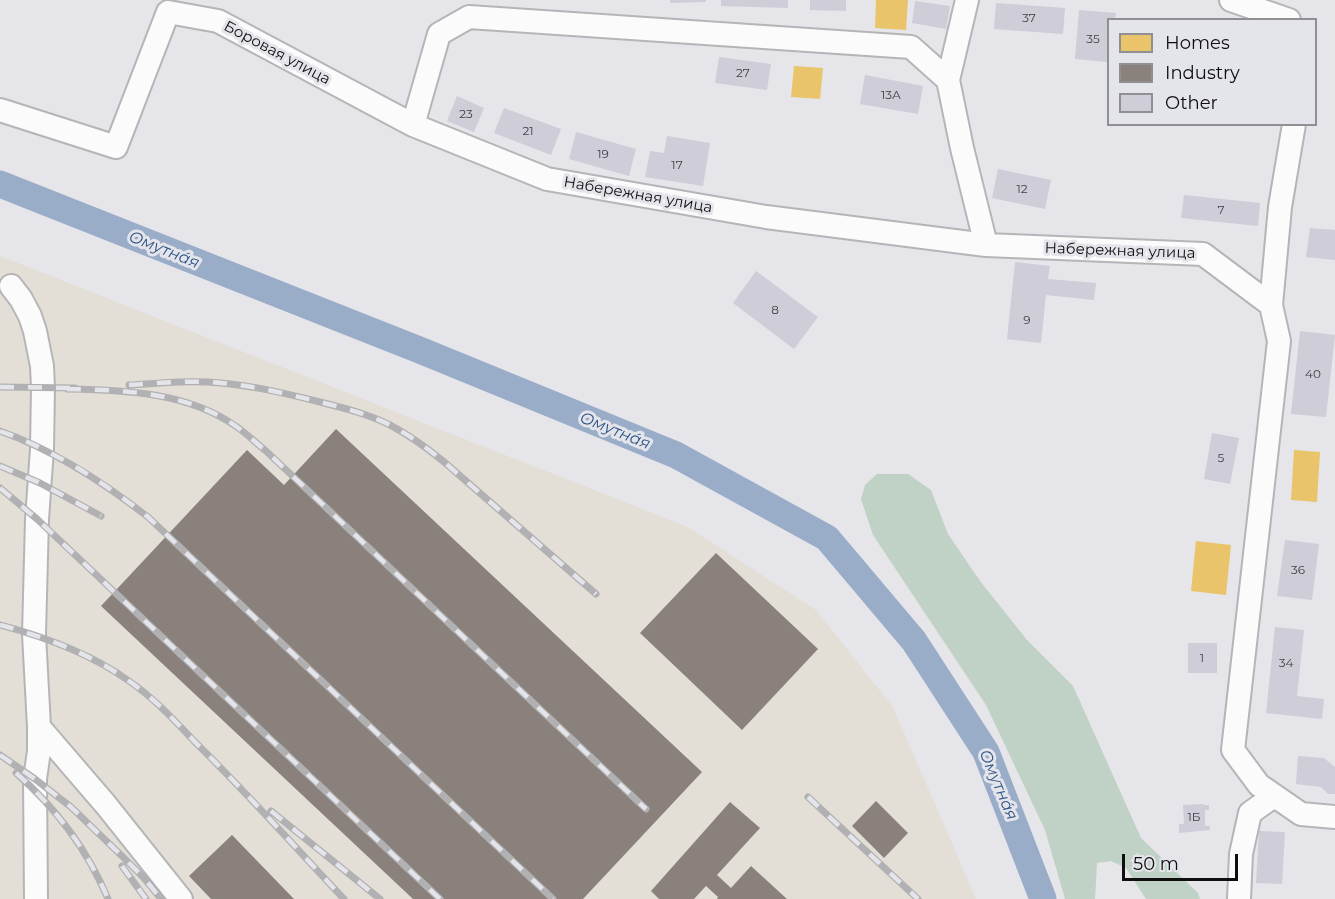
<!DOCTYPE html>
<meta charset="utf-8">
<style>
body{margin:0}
#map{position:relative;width:1335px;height:899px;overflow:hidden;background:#e5e5ea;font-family:Montserrat,sans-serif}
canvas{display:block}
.legend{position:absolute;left:1107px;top:18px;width:210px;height:108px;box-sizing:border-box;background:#e4e4eb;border:2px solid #8f8f94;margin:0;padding:8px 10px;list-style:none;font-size:18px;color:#0f0f11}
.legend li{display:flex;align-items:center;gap:12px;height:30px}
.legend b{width:30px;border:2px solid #8f8f94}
.scale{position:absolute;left:1122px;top:854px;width:116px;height:27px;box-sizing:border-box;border:3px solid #0f0f11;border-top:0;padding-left:8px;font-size:18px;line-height:21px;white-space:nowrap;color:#0f0f11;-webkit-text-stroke:4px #e4e4eb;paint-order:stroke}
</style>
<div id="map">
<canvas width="1335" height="899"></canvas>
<ul class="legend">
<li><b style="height:16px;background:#e9c46a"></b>Homes</li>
<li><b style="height:16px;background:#8a817c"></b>Industry</li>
<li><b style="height:16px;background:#cecdd8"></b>Other</li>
</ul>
<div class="scale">50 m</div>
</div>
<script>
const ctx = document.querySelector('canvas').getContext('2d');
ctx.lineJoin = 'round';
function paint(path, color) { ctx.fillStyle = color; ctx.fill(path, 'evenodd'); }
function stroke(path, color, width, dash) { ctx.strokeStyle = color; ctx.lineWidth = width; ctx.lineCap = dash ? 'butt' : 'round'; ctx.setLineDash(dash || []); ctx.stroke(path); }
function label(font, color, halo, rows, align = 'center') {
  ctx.font = font + ' Montserrat,sans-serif'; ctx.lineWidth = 6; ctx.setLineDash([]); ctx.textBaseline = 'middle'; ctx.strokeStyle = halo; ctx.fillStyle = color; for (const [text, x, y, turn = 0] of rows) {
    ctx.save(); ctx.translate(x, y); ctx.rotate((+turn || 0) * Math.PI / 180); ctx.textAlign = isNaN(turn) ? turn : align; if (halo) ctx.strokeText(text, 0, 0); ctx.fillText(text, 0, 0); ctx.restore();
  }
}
paint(new Path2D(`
 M0,256L688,527L816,610L893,707L976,899H0Z`), '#e4dfd6');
paint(new Path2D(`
 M877,474H908L931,490L948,534L980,581L1027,640L1073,686L1141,838L1198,893L1200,899H1146L1126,868L1111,861L1097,863L1095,899H1065L1045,830L986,705L873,535L861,499L865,485Z`), '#c0d1c5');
paint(new Path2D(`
 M876,0H908L906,30L875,28Z
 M794,66L823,68L820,99L791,97Z
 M1294,450L1320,452L1317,502L1291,500Z
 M1196,541L1231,545L1226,595L1191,591Z`), '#e9c46a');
paint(new Path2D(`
 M336,429L702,772L583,899H413L101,606L247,450L284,485Z
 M716,553L818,649L742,730L640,633Z
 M876,801L908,833L884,858L852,826Z
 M730,802L760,828L717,875L731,888L751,866L787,899H717L718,897L706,886L694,899H659L651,891Z
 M232,835L294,899H211L189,876Z`), '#8a817c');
stroke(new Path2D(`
 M0,184L422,351L676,455L827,538L914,641L986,752L1043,899`), '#99acc8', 27);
paint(new Path2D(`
 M670,0H706V2L670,3Z
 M721,0H788V8L721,6Z
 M810,0H846V11L810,10Z
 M915,1L950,6L946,29L912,23Z
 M996,3L1065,8L1063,34L994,29Z
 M1079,10L1116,13L1115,20H1108V62L1075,59Z
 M719,57L771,64L767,90L715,83Z
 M865,75L923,86L918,114L860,104Z
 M457,96L484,108L474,132L447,121Z
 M504,108L561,129L551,155L494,133Z
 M576,132L636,149L629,176L569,159Z
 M667,136L710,143L703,186L645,177L650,151L664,153Z
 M998,169L1051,180L1045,209L992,198Z
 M1184,195L1260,203L1258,226L1181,218Z
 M1310,228L1335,230V260L1306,257Z
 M1015,262L1050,266L1048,279L1096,283L1094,300L1046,295L1041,343L1007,339Z
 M756,271L818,317L794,349L733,303Z
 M1300,331L1335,335L1326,417L1291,414Z
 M1212,433L1239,438L1230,484L1204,479Z
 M1285,540L1319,544L1312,600L1277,596Z
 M1275,627L1304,630L1297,696L1324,699L1322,719L1266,713Z
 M1188,643H1217V673H1188Z
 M1298,756L1324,758L1335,767V794H1328L1321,787L1296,784Z
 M1204,804V805H1209V810H1205V826H1210V830L1179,833V824H1184L1183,805Z
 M1259,831L1285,832L1282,884L1256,883Z`), '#cecdd8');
const minor = new Path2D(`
 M1231,0L1289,20
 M948,80L967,0
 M0,110L116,147L168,12L218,21L413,125L547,179L766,217L986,245L1203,254L1271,305L1279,341L1233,750L1259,785L1301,814L1335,817
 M413,125L439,34L469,17L911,47L948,80L962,148L986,245
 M11,286L21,299L30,316L35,331L42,366L43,388L42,449L37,519L34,634L39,727L106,805L181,899
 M1271,305L1280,207L1294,124
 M36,899L35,779L39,751V727
 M1239,899L1241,854L1250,813L1274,796`);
stroke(minor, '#b5b5b8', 26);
stroke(minor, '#fbfbfc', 22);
const rail = new Path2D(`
 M129,385C159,383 190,380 221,383C255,386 288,394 320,402C344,408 368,414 390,425C409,435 427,448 443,461L596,594
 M0,387L75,388
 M67,389C125,390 188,392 237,427C247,434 256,443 266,451L646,809
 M0,431C54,450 103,482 148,517L553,899
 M0,466L40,483L101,516
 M0,488L37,519L440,899
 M0,625C45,637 91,654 129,681C154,698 175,721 196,743C247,793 295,847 344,899
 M0,755L35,779L71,807L123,857L144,878L161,899
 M16,773C56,808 88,851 108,899
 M808,797L918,899
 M271,811L380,899
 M122,866L146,899`);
stroke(rail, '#b1b1b3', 7);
stroke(rail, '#e4e4eb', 4.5, [14]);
label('12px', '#3f3e43', null, [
 ["37",1029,18],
 ["35",1093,39],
 ["27",743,73],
 ["13А",891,95],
 ["23",466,114],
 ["21",528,131],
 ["19",603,154],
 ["17",677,165],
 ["12",1022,189],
 ["7",1221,210],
 ["8",775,310],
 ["9",1027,320],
 ["40",1313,374],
 ["5",1221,458],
 ["36",1298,570],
 ["1",1202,658],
 ["34",1286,663],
 ["1Б",1194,817]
]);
label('15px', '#0f0f11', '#e4e4eb', [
 ["Боровая улица",277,53,28],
 ["Набережная улица",638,195,10],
 ["Набережная улица",1120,251,2]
]);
label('italic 16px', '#2d5487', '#e4e4eb', [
 ["Омутна́я",164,250,22],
 ["Омутна́я",615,431,22],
 ["Омутна́я",998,785,67]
]);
</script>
